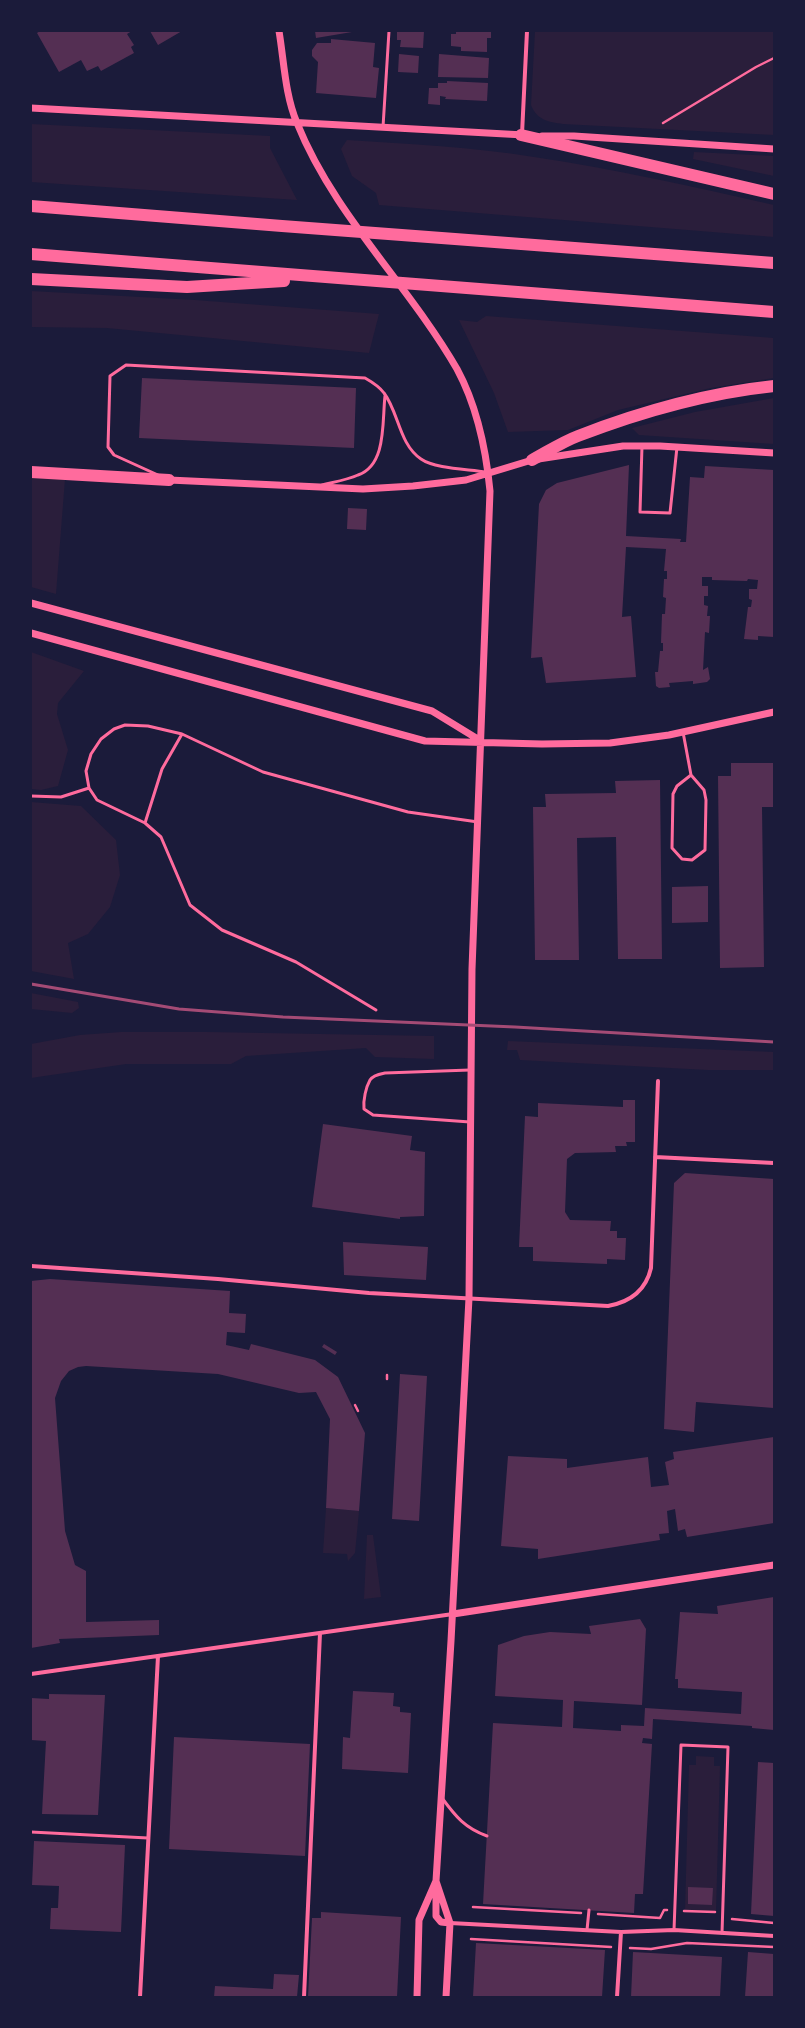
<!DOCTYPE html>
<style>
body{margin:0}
#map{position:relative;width:805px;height:2028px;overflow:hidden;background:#1b1b3a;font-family:"Nunito Sans",sans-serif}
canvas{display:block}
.frame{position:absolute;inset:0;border:32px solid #1b1b3a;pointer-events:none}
</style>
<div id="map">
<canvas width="805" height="2028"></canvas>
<div class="frame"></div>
</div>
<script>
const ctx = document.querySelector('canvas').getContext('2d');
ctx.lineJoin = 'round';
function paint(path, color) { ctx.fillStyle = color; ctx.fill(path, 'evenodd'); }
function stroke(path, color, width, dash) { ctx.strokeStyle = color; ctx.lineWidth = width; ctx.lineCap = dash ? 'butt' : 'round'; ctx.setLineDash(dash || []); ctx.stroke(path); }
paint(new Path2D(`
 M535,31H774V135L563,124C548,122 537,120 531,105Z
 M31,124L270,136V148L297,200L31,182Z
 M347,140C410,144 472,147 534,157C615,169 694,187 774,205V237L379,205L376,193L352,176L341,149Z
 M694,152L774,156V176L693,159Z
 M31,291L195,300L379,314L369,353L107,328L31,327Z
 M486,316L774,338V378L711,388L618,410L568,430L508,432L494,393L459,320L477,322Z
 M774,398V444L639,435L632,428L695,412Z
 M31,478L65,479L56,594L31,587Z
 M31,652L84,671L58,703L57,714L68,750L58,786L41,790L31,789Z
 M31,802L81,806L116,840L120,875L110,907L88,934L68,943L74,979L31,971Z
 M31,993L78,1002L79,1008L72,1013L31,1009Z
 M121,1032H207L434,1036V1059L375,1057L366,1048L246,1056L231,1064H126L31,1078V1044L80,1035Z
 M508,1041L774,1052V1070H708L520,1060L517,1050H507Z
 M326,1508L359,1511L355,1553L348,1561L347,1554L323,1553Z
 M367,1535H373L381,1597L364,1599Z
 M696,1756L714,1757V1766H720L716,1912L685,1911L689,1765H696Z`), '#2a1e3b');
paint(new Path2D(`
 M40,31H132L127,34L134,45L131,47L134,53L101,71L98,66L87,71L81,60L59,72L37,33Z
 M150,31H182L158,45Z
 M315,31H352V32L316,38Z
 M397,31H424L423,48L400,47L401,40H397Z
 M456,31H491V38H487V52L461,51V47L451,46V34H456Z
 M331,39L375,43L373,67L379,68L376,98L316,93L318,62L312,56V50L317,43H331Z
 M399,54L419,56L418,73L398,72Z
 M439,54L489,58L488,78L438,77Z
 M447,81L488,83L487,101L445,99L446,97L440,96V105L428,104L429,88H438V83H447Z
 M142,378L356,388L354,448L139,438Z
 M629,465L626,536L681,539L680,542H686L690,477L704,478L705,466L774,470V637L758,636V640L744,639L748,607H751L752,600L749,599V589H757L758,580L748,579L747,581L712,580V577H702V586H708V596H704V605L708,606L707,616H710L709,633L705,632L703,670L708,667L710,679L707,682L693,684V681L669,683L670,687L659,688L656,686L655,672H658L660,651H663V643H661L662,614H665L666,598L663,597L664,579H667V571H664L666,549L626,547L622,617L631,616L636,677L546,683L542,657L531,658L539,504L546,490L557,483Z
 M348,508L367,509L366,530L347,529Z
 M731,763H774V807H762L764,967L720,968L718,776H731Z
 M660,780L662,959H618L616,837L577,838L579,960H535L533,807H546L545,794L616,793L615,781Z
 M708,886V922L672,923V887Z
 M623,1100H635V1142H626L627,1146H615L616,1152L575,1153L567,1159L565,1212L570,1220L611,1221L610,1231H617V1238H626L625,1260L607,1259V1264L533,1261V1247H519L525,1116L538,1117V1103L623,1107Z
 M323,1124L412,1136L410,1150L425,1152L424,1216L400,1217V1219L312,1207Z
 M685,1173L774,1179V1408L696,1402L694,1432L664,1429L674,1183Z
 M343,1242L428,1247L426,1280L344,1275Z
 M50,1279L230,1291L229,1313L246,1314L245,1333L227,1332L226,1345L249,1350L251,1344L315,1360L338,1377L365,1433L359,1511L326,1508L330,1419L316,1392L299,1393L218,1374L86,1366L78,1367L69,1371L61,1381L55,1398L65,1531L75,1565L86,1571V1622L159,1620V1635L59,1639L60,1643L31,1648V1281Z
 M324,1344L337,1352L335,1355L322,1347Z
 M400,1374L427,1376L419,1521L392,1519Z
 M774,1437V1523L687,1537L685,1529L678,1531L675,1509L667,1511L669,1533L659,1534L660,1540L538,1559V1549L501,1546L508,1456L567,1459V1468L648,1457L651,1487L669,1485L665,1462L674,1459L673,1452Z
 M774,1597V1730L752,1728V1726L653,1719L652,1739L643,1738L642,1743L652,1744L643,1894H635L634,1913L483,1904L493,1723L562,1727L563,1700L495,1696L498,1645L524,1636L550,1632L591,1634L589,1626L640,1619L646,1629L642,1705L574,1701L573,1728L621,1731V1725L644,1726L645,1708L741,1714L742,1692L678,1688V1679H675L680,1612L718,1614L717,1606Z
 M353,1691L394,1693L393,1706L400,1707V1712L411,1713L408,1773L342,1769L343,1737L350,1738Z
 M49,1694L105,1695L98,1815L42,1814L46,1741L31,1740V1698L49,1699Z
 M174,1737L310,1744L305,1856L169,1849Z
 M758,1762L774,1763V1916L751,1914Z
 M34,1841L125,1845L121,1932L50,1929L51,1908H58L59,1886L32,1885Z
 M688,1887L713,1888L712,1905L688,1904Z
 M321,1912L401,1917L397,1997H308L312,1918H321Z
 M476,1943L605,1950L602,1997H473Z
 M633,1952L722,1957L720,1997H631Z
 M748,1952L774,1954V1997H745Z
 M274,1974L299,1975L297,1997H214L215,1986L273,1989Z`), '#542f53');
stroke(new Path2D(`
 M663,123L756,67L774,58
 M387,1379V1375
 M355,1405L358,1411
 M473,1907L581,1913
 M684,1911L715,1912
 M598,1914L660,1918L664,1910H667
 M732,1919L774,1923
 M471,1939L611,1947
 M630,1948L651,1949L687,1943L774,1947`), '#ff6b9d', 2.5);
stroke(new Path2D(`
 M383,127L389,31
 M642,446L640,512L670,513L677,447
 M158,475L114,455L108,447L110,376L126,365L365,378C372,382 379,386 384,393C399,413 399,444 421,459C435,469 469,469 486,472
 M322,485C334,482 347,480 358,475C387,465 382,421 385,396
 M683,732L691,775L677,786L673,794L672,848L682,859L692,860L705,850L706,800L704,790L691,775
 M31,796L61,797L89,788
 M145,823L162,769L182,734
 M376,1010L296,962L222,930L190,905L161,837L145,823L97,800L89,788L86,771L91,754L101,739L114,729L125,725L148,726L182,734L263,772L408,812L478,822
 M470,1122L373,1115L364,1109C363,1100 366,1087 370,1080C373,1075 380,1074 385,1073L470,1070
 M442,1798C456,1817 465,1828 487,1836
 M31,1832L148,1838
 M587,1930L589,1910
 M674,1930L681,1745L728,1747L722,1933`), '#ff6b9d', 3);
stroke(new Path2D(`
 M522,134L527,31
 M655,1157L774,1163
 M31,1266L218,1279L369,1293L608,1306C630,1302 646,1290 651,1268L658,1081
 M31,1674L453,1614
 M450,1923L621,1932L674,1930L774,1936
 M140,1997L158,1656
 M304,1997L320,1633
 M617,1997L621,1932`), '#ff6b9d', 4);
stroke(new Path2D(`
 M279,31C284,61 285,95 297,123C334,215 408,284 457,369C477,406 486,449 490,491L472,969L469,1298L451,1641L436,1881L419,1920L417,1997
 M31,108L524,135
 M542,136H574L774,149
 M169,480L363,489L413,486L466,480L532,460L623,446H660L774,453
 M31,603L432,711L481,741
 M31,633L425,741L542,744L610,743L669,735L774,712
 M453,1614L774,1565
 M436,1881L450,1923L446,1997
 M436,1887V1916L441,1922L450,1923`), '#ff6b9d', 7);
stroke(new Path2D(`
 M521,135L774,194
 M31,206L282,226L774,263
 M31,254L774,312
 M31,279L187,287L284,281
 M532,460C547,452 562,442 578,436C640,412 708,393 774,386
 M31,472L169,480`), '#ff6b9d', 12);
stroke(new Path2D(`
 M31,984L179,1009L283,1017L515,1027L774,1042`), '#a44b75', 3);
</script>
